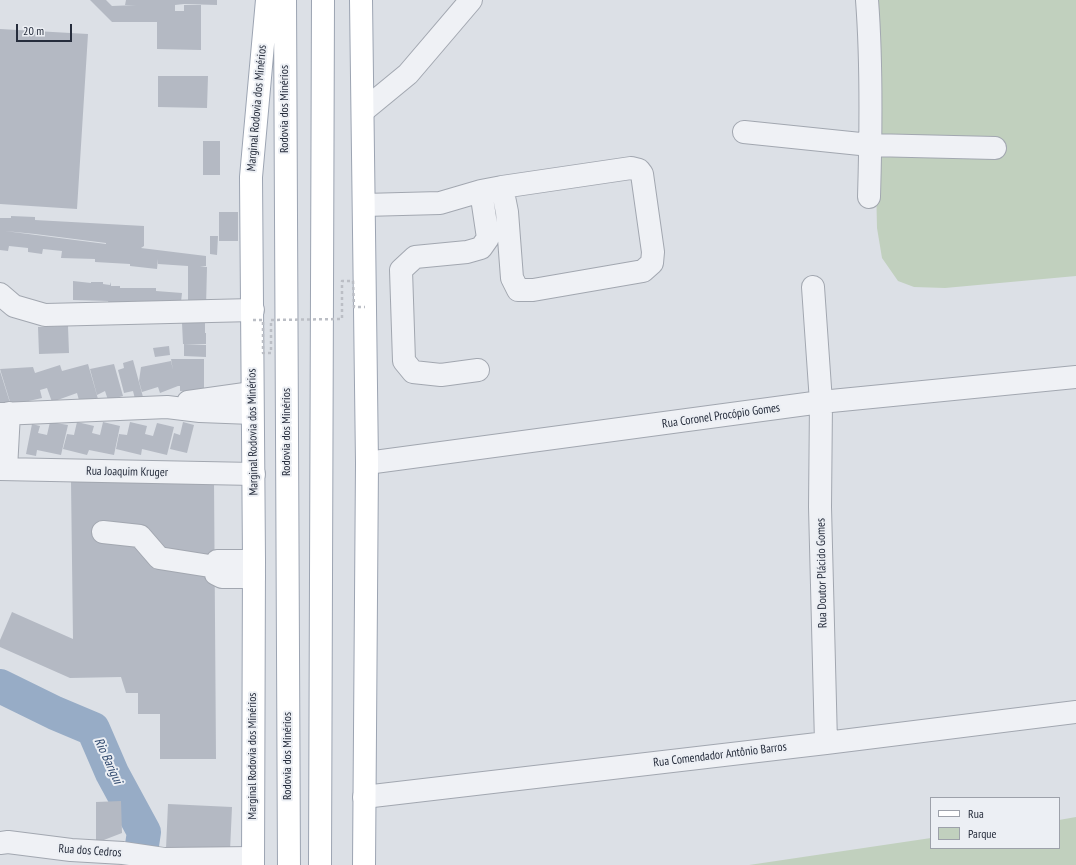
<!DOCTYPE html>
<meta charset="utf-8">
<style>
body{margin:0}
#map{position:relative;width:1076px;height:865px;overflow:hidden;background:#dce0e6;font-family:"PT Sans Narrow",sans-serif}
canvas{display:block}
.legend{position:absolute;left:930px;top:797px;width:130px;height:52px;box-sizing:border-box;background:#eceff4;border:1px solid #9da1aa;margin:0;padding:5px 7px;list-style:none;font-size:12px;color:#262d3c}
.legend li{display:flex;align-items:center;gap:8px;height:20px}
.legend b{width:20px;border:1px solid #9da1aa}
.scale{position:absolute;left:16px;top:24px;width:56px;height:18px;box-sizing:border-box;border:2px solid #262d3c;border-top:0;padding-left:5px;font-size:12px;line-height:14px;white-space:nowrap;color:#262d3c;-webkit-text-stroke:3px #eceff4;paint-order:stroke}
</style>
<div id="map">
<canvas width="1076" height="865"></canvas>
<ul class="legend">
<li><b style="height:5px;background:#fff"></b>Rua</li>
<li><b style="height:11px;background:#c1d0be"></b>Parque</li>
</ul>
<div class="scale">20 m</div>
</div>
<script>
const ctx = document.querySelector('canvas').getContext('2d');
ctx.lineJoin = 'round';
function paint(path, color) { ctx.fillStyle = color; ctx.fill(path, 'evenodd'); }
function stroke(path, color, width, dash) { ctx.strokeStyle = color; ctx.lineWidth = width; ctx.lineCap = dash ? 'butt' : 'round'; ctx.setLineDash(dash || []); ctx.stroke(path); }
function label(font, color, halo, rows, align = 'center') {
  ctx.font = font + ' "PT Sans Narrow",sans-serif'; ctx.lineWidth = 4; ctx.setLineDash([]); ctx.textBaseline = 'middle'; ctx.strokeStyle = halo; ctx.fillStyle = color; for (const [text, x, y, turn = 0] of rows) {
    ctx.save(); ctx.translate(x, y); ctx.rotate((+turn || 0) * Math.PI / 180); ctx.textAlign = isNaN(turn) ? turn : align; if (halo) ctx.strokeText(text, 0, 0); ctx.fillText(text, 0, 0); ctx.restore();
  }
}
paint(new Path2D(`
 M872,0H1076V276L945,288L914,287L898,281L882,258L877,228Z
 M1076,817V865H749L931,838V848H1059V820Z`), '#c1d0be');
stroke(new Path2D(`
 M0,686L55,713L93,729L112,773L144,832L139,865`), '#97acc6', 34);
paint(new Path2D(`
 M90,0H106L112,6L136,5H125L126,0H217V5L184,4L175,5V11H184V5H201V50L157,49V22H112Z
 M0,29L88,34L77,209L0,204Z
 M158,76H208L207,108L158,107Z
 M203,141H220V175H203Z
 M219,212H238V241H219Z
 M11,216L35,217V220L144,226V246L141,248L206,256V266L200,267H207L206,307H188V266L158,264V259L157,269L130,266V264L95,262V259L61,258L62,251L43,249L42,254L28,252V248L9,246L8,251L0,250V218H11ZM5,231L35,234L106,243V244Z
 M210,236H218L217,255L210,254Z
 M73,281L91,283V282H103V284L110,285L111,282V286H120V288H156V291L182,293L181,302L109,304L108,301L73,300Z
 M205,322V333H199H206V344H183L182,323Z
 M68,326L69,353L39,354L38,327Z
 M184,344L206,345V357L184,356Z
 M169,346L170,355L155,357L153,348Z
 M171,359H204V391H180V386H178L160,393L158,387L142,392L139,381L141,367L171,361L173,370Z
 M133,360L143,397L135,399L133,391L124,393L118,370L124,368L123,363Z
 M88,364L98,399L80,404L77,393L52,402L47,388L40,390L42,398L11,405L0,369L33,367L35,373L60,365L62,371Z
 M114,364L123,396L108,400L105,391L97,395L90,369Z
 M0,371L11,406H0Z
 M50,422L68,425L61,455L37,450L36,456L26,454L32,424L40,426L38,433L47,435Z
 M77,422L94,426L92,433L100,435L103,422L120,426L114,455L89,450L87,455L63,449L67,434L74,435Z
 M130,422L147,426L145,434L153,436L157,423L174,427L167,455L142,449L141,455L116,449L119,434L127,435Z
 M183,422L194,425L187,453L170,449L174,433L180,435Z
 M214,481L216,759H160V714H138V693H126L121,677L70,678L0,647V640L12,612L73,639L71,482Z
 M121,801L122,833L96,843V802Z
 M168,804L232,807L230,851L166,849Z`), '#b4b9c3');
const minor = new Path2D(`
 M867,0C872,65 871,131 869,197
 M363,111L408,74L471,0
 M744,132L870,145L995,148
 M481,191L502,187L507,212L512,278L518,290H533L643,271L652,263L653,252L642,174L639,170L631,168L502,187
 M364,205L440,203L481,191L488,238L481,248L467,252L415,257L401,270L404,361L413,372L441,375L478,370
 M813,287L821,402L820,507L826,743
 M0,294L14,306L45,315L253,310
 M188,402L252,393
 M0,414L167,407L200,411L252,413
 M367,463L821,402L1076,377
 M0,469L254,474
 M6,469L9,413
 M103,532L140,536L159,558L216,567
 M254,561H217L216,574L222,577H254
 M364,797L826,743L1076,712
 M0,843L8,842L71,850L123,853L164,859L253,858`);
const major = new Path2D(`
 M285,0L289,865
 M361,0L367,463L364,865
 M253,865L254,561L251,177L267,0
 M320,865L323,0`);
stroke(minor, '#a2a7b0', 24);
stroke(major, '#9ca4b2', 24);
stroke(minor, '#eff1f5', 22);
stroke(major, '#fff', 22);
stroke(new Path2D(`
 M253,320H263V353H271V320L342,319V281H353L354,307H365`), '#bbbec5', 2.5, [3, 3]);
label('12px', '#262d3c', '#eceff4', [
 ["Marginal Rodovia dos Minérios",257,108,-85],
 ["Rodovia dos Minérios",285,109,-90],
 ["Rua Coronel Procópio Gomes",721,416,-8],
 ["Marginal Rodovia dos Minérios",253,432,-91],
 ["Rodovia dos Minérios",287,432,-90],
 ["Rua Joaquim Kruger",127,472,1],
 ["Rua Doutor Plácido Gomes",822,573,-91],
 ["Rua Comendador Antônio Barros",720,755,-7],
 ["Marginal Rodovia dos Minérios",253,756,-90],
 ["Rodovia dos Minérios",288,756,-90],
 ["Rua dos Cedros",90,851,4]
]);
label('italic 13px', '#314a6f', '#eceff4', [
 ["Rio Barigui",108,761,65]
]);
</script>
